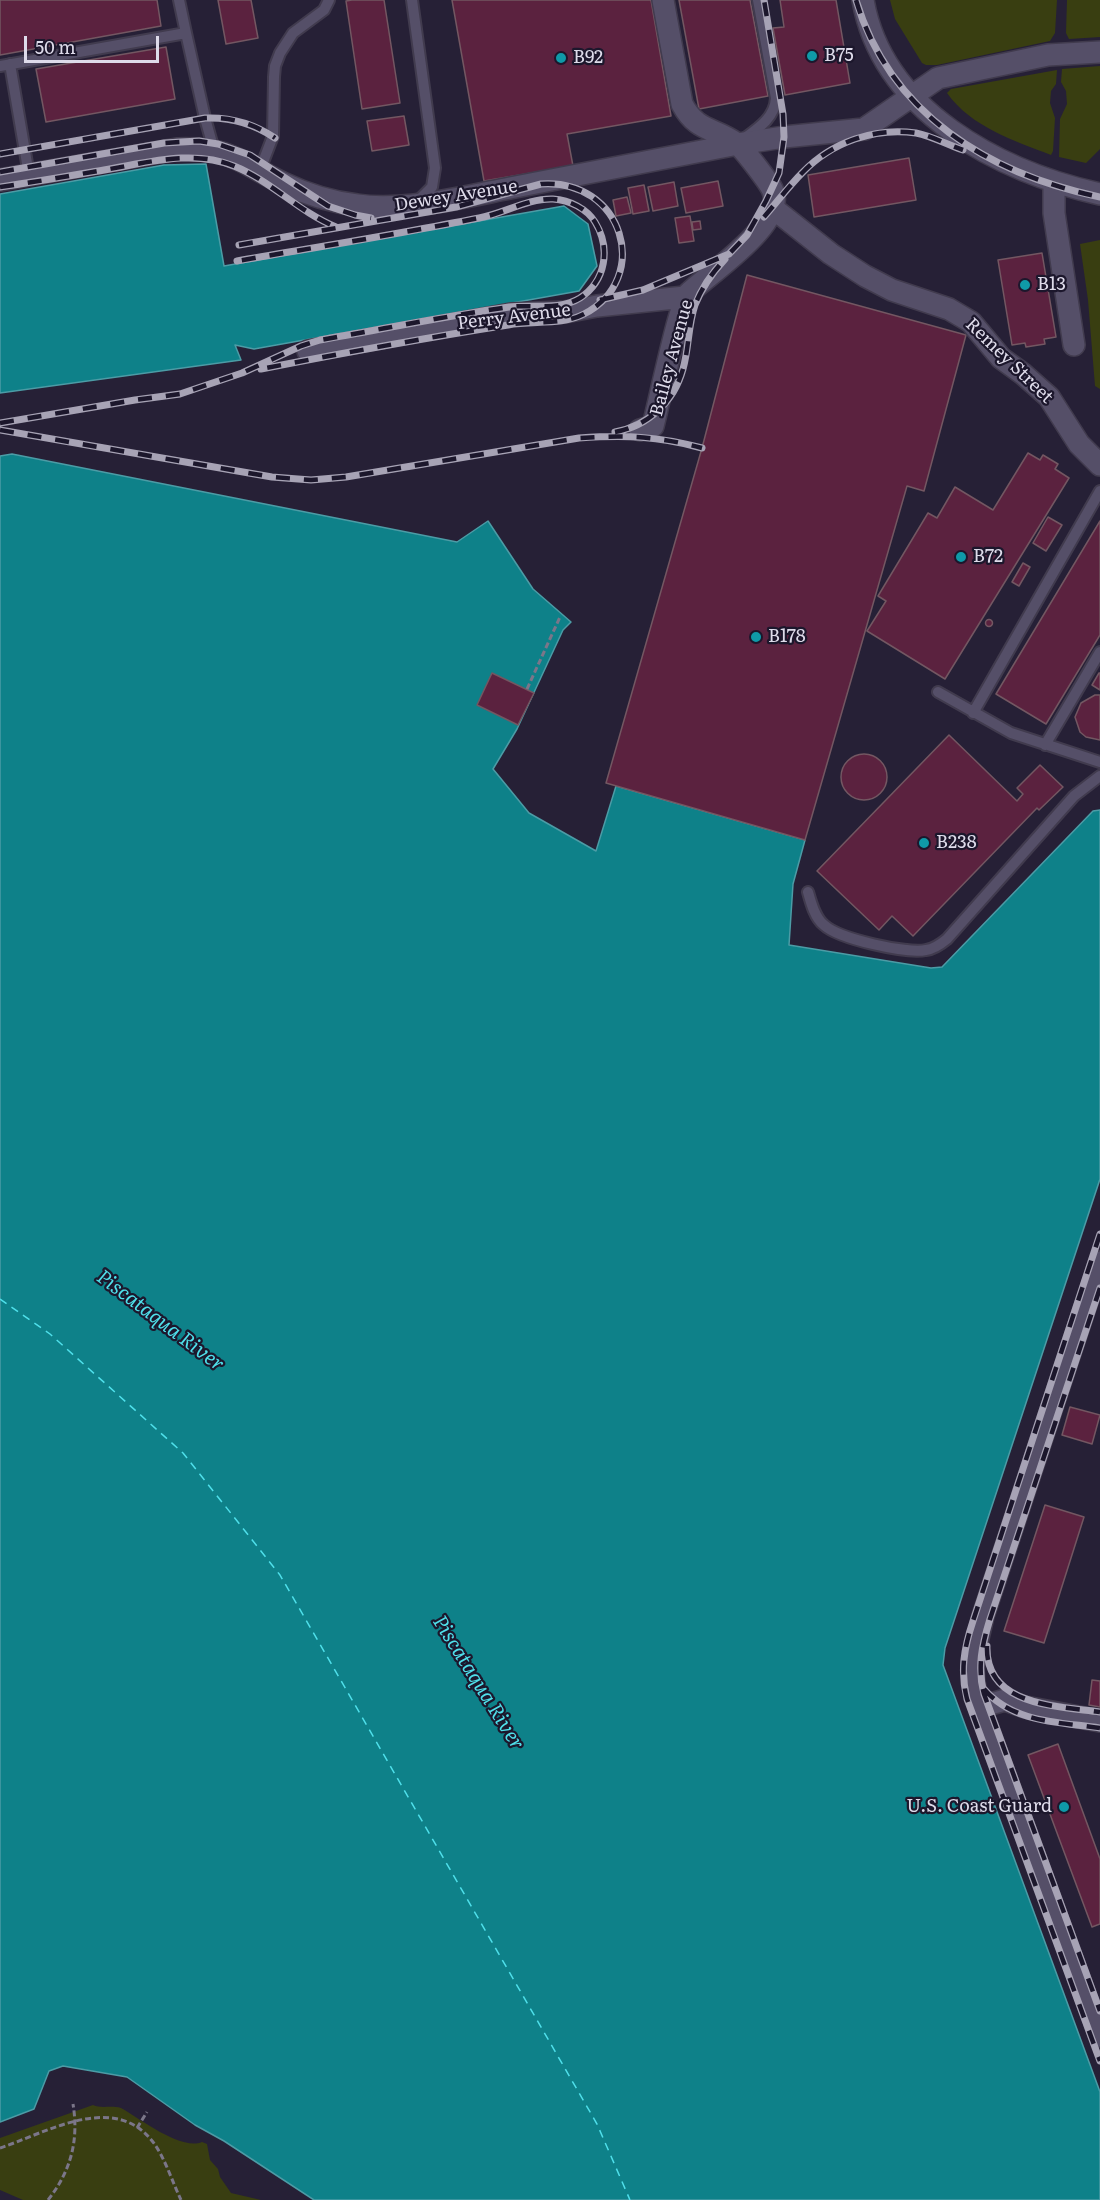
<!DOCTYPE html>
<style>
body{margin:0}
#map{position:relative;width:1100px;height:2200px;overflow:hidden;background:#262036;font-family:Literata,serif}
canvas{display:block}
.scale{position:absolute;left:24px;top:36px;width:135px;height:27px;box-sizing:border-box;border:3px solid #dedbea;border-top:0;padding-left:8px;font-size:18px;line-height:21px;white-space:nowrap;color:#dedbea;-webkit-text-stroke:4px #1c172c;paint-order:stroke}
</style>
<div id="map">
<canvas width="1100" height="2200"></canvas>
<div class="scale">50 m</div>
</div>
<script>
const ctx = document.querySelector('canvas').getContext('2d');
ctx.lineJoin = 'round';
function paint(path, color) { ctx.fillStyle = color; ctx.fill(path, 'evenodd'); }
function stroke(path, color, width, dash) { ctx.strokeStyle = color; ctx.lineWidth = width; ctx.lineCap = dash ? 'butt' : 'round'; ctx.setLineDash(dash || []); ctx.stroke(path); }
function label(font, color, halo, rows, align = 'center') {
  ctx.font = font + ' Literata,serif'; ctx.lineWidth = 4.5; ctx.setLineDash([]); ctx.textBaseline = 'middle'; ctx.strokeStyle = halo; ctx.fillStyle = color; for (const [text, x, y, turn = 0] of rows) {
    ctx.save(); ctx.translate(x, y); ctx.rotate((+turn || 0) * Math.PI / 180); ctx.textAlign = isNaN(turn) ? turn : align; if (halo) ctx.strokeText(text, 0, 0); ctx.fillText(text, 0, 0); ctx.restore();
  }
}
paint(new Path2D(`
 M890,0H1057L1055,33L1050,41L937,65H926L922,63L895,19Z
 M1067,0H1100V37L1069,39L1066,33Z
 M1100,66V149L1086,163L1059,157L1060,119L1067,104L1066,91L1061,82L1062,69Z
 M1057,70L1056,84L1051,91L1050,103L1055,118L1053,151L1051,155C1015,141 971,127 947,93L951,89Z
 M1100,240V389L1095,386L1088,300L1080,244Z
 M93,2105C101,2109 111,2105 121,2108C139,2118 181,2151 202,2142L207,2144L210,2160L218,2169L220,2177L231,2193L261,2200H23L0,2190V2138Z`), '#393e11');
const water = new Path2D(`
 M206,164L224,266L564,206L588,224L597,266L579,291L254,349L235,345L241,360L0,393V194L164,165Z
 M12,454L457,542L488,521L533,589L571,622L563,630L517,729L493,769L529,813L596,851L616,786L805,840L793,884L789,945L931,968L942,967L1093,811L1100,810V1179L945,1648L943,1665L1100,2092V2200H314L224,2141L195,2125L127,2077L63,2066L49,2071L34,2109L0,2122V456Z`);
paint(water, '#0e8189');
stroke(water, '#4c9ca6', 1.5);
stroke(new Path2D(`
 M0,1299L50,1334L183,1453L280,1575L597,2124L630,2200`), '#4fdfea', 1.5, [8, 6]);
const building = new Path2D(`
 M0,0H157L161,26L0,55Z
 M218,0H251L258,38L226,44Z
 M352,0H384L400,103L362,109L346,1Z
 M452,0H651L671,116L567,134L573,166L484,181Z
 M679,0H750L768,96L699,109Z
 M780,0H836L850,83L785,95L773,28L784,27Z
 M166,47L175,99L46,122L36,69Z
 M404,116L409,145L372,151L367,121Z
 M909,158L916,200L814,217L808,175Z
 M718,181L723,206L686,213L681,188Z
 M674,182L678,206L653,211L648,187Z
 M644,185L649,211L633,214L628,188Z
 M627,197L631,213L616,216L613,200Z
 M690,216L694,241L679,243L675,218Z
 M700,221L701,229L693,230L692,222Z
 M1042,253L1056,337L1044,339L1045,344L1026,347L1025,343L1012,345L998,260Z
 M747,275L966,335L924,491L907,486L805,840L606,783L702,448Z
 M1028,453L1040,460L1043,455L1058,464L1055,469L1069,478L945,679L867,631L886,601L878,596L928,513L937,518L955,487L993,510Z
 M1048,517L1062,525L1046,551L1033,543Z
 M1100,521V635L1046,724L996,694Z
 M1023,563L1030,567L1019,586L1012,582Z
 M985.5 623a3.5 3.5 0 1 1 7 0a3.5 3.5 0 1 1-7 0Z
 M492,673L534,693L518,725L477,705Z
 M1099,673H1100V690L1092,685Z
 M1095,695H1100V740L1086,737L1080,732L1075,717L1081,703Z
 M949,735L1017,801L1023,794L1017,788L1040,765L1063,787L1039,810L1037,808L913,936L892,916L879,930L817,871Z
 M841 777a23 23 0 1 1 46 0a23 23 0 1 1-46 0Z
 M1070,1407L1100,1415L1092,1444L1062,1435Z
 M1045,1505L1084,1517L1044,1643L1004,1631Z
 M1092,1680L1100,1681V1707L1089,1705Z
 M1058,1744L1100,1859V1924L1092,1927L1028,1755Z`);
paint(building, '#5b223f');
stroke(building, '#735762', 1.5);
const lane = new Path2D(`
 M179,0L186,33
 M412,0L435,168L432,187L418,201
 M10,64L29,175
 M0,66L186,33L205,118L212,143L216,150
 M745,138C759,128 775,117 776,98L758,0
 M260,170L273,136L274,77L275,66L280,53L293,33L324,10L329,0
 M938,692L1011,733L1100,762
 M973,713L1100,491
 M1045,745L1100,652
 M808,892C811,903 815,918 824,925C839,939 907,954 926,950C934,949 941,944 947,939L1074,796L1100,776`);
const street = new Path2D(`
 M863,0C882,111 1000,172 1100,194
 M0,180L177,149C231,147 239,162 283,183C306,194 331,202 357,205C403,212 464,197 510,188C586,174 662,159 738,144L784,137L864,129L938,78L1048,55L1100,52
 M1054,183V213L1074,345
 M774,209L831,254L865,276L892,290L949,309L971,322L1001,358L1023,374L1049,397L1079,444L1100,465
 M308,351L511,314L565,312L597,306L685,297
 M640,430L653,426C658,407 680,302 688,294C708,274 789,222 772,189C768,181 743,148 736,143C713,127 697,132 682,104L663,0
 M1100,1262L983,1616C975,1654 967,1668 980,1707L1100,2036
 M980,1707L1005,1700L1025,1707L1100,1721`);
stroke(lane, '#413b4e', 14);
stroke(street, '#413b4e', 24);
stroke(new Path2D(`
 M527,689L560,617
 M137,2128L147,2112
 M0,2148C46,2133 114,2091 153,2142C165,2158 172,2181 181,2200
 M48,2200C71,2171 79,2140 73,2104`), '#7b7689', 3, [6, 3]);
stroke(lane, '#554f68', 10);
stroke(street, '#554f68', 21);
const rail = new Path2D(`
 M856,0C890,114 989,174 1100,197
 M0,154L205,118C231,117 253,123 275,138
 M0,172L164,143L199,141L218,144L250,155L328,206L355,215L371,218
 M0,187C35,182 69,176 104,170C147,163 192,149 234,166C271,181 299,212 336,227
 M764,217C777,202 789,186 803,172C832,142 875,127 916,133C932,136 948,145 963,150
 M239,245L456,207L541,184C623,178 653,278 584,314C561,326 533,320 508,325C425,338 343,353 261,369
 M600,300L643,290L729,254L747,235L766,201L779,173L784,137L783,114L764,0
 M0,423L135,400L180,394L242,373L301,346L320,340C383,329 446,316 509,307C532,304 559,311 580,298C606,281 611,248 595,222C587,209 570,200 553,199C528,198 503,214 479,218C399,234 318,247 237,261
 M0,430L272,477L311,480L346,477L579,438C626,435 657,436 702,448
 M615,432C648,426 674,402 683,369C689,348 688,326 695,305C702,287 712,273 725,259
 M1100,1234L973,1621C964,1648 960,1671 967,1699L1100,2061
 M1100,1288L990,1619C982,1645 977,1667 984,1694L1100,2011
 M987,1646C985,1706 1057,1706 1100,1712
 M984,1689C1013,1723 1059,1722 1100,1728`);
stroke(rail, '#a7a3b5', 7);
stroke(rail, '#1c172c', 4.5, [14]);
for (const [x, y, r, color] of [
 [812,56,6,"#0f9aa8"],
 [561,58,6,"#0f9aa8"],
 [1025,285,6,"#0f9aa8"],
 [961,557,6,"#0f9aa8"],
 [756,637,6,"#0f9aa8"],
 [924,843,6,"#0f9aa8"],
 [1064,1807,6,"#0f9aa8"]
]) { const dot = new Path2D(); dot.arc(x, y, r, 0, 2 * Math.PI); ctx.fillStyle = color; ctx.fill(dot); stroke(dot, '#1c172c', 2); }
label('18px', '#dedbea', '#1c172c', [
 ["B75",824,56],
 ["B92",573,58],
 ["B13",1037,285],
 ["B72",973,557],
 ["B178",768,637],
 ["B238",936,843],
 ["U.S. Coast Guard",1052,1807,"right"]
], 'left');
label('18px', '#dedbea', '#1c172c', [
 ["Dewey Avenue",456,196,-9],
 ["Perry Avenue",514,317,-7],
 ["Bailey Avenue",672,358,-75],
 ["Remey Street",1009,361,44]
]);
label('italic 20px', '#4fdfea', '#1c172c', [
 ["Piscataqua River",160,1321,37],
 ["Piscataqua River",478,1683,58]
]);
</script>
